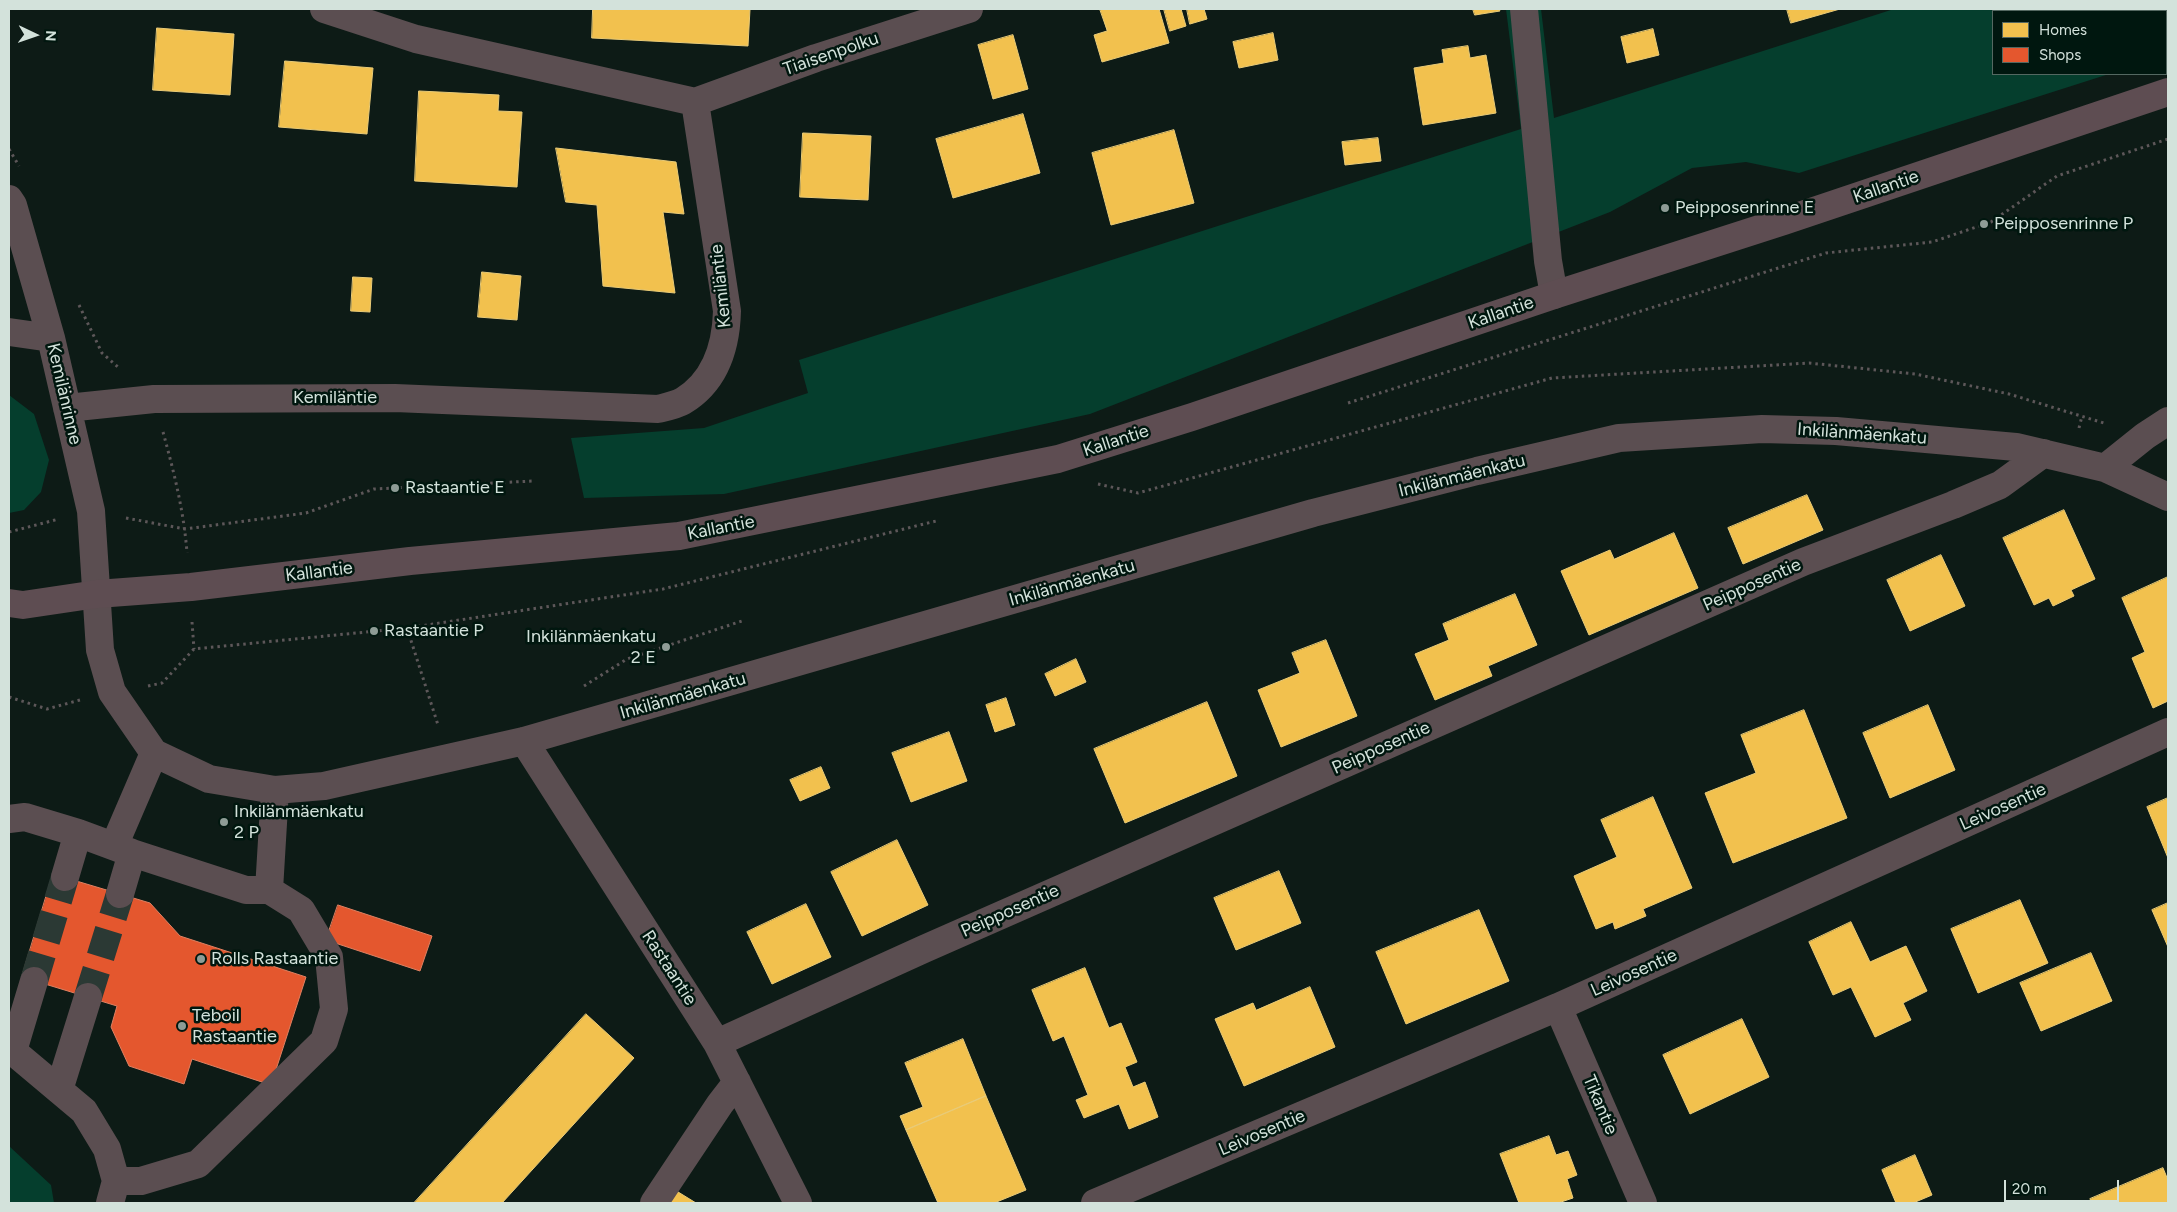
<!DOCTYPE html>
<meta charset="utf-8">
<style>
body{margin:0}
#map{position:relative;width:2177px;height:1212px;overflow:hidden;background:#0d1b16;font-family:Figtree,sans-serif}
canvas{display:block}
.frame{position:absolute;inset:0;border:10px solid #d3e2db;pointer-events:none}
.legend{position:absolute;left:1992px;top:10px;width:175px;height:65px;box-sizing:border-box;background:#00170f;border:1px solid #546861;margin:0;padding:6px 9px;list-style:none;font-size:15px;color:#d3e2db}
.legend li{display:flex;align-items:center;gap:10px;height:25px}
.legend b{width:25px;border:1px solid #546861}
.north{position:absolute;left:10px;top:10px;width:50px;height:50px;-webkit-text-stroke:4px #00170f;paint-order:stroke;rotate:93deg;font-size:14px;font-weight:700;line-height:20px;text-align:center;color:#d3e2db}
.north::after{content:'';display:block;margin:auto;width:18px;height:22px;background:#d3e2db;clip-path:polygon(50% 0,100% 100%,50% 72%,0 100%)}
.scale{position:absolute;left:2004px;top:1180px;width:115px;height:22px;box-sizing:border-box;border:2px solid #d3e2db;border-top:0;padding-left:6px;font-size:15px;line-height:18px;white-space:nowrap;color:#d3e2db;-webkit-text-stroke:4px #00170f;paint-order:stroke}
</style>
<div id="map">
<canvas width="2177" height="1212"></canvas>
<div class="frame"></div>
<ul class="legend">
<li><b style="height:14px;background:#f2c14e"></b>Homes</li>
<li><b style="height:14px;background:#e4572e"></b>Shops</li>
</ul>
<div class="north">N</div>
<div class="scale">20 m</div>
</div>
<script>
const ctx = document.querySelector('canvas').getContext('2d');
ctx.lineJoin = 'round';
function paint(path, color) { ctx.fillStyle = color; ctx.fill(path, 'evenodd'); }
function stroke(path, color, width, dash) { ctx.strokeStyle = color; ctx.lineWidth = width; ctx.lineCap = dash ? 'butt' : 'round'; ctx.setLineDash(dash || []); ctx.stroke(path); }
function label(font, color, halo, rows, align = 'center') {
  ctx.font = font + ' Figtree,sans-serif'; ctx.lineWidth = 5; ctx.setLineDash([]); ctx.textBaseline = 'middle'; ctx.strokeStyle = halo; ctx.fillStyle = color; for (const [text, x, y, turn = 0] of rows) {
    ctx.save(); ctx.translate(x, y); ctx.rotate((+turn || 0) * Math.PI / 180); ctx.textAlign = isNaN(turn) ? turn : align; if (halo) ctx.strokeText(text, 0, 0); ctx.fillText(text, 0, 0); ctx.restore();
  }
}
paint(new Path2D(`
 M1506,9H1541L1554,118L1894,9H2168V55H2166V11H1993V74H2109L1799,173L1746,162L1692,168L1610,212L1090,414L724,494L584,498L571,438L704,428L808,393L799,360L1521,129Z
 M9,395L34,414L49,460L41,492L24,510L9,513Z
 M9,1146L51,1185L54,1203H9Z`), '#053e2d');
const homes = new Path2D(`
 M593,9H750L748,46L592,38Z
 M1100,9H1159L1169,43L1102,62L1094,35L1107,31Z
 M1164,9H1181L1186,26L1170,31Z
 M1187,9H1204L1207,19L1190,24Z
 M1473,9H1499L1500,11L1475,15Z
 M1787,9H1840L1791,23Z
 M157,28L234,34L230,95L153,90Z
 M1653,29L1659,55L1627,63L1621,37Z
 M1273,33L1278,60L1239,68L1233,42Z
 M1013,35L1028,89L993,99L978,45Z
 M1468,46L1470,58L1486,55L1496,113L1423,125L1414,68L1444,63L1442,50Z
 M285,61L373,68L367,134L279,127Z
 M419,91L499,95L498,111L522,112L517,187L415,181Z
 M1023,114L1040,173L953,198L936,139Z
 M1174,130L1194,203L1111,225L1092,153Z
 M803,133L871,136L868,200L800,197Z
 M1378,138L1381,161L1345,165L1342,142Z
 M556,148L676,162L684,214L663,212L675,293L603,286L597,205L566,202Z
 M482,272L521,276L517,320L478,317Z
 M353,277L372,278L370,312L351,311Z
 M1807,495L1823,530L1743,564L1728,528Z
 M2064,510L2095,579L2071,590L2074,596L2053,606L2049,598L2034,605L2003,538Z
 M1674,533L1698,588L1589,635L1561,571L1610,550L1614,559Z
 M1941,555L1965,606L1910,631L1887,580Z
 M2168,577V701L2153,708L2132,658L2145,652L2122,598Z
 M1515,594L1537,645L1488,666L1492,676L1435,700L1415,654L1449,640L1443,624Z
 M1326,640L1357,716L1281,747L1258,690L1300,673L1292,653Z
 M1076,659L1086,682L1055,696L1045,674Z
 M1006,698L1015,725L995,732L986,705Z
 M1207,702L1237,776L1125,823L1094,749Z
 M1928,705L1955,770L1890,798L1863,733Z
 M1804,710L1847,818L1733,863L1705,793L1756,773L1741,735Z
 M949,732L967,781L911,802L892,753Z
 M821,767L830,788L800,801L790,780Z
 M1653,797L1692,888L1643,909L1646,916L1615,929L1613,922L1596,929L1574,876L1617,857L1601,820Z
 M2168,798V858L2147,807Z
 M897,840L928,905L862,936L831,872Z
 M1279,871L1301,923L1236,950L1214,898Z
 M2020,900L2048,963L1978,993L1951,929Z
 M2168,903V947L2152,910Z
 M806,904L831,957L772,984L747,932Z
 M1479,910L1509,981L1406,1024L1376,952Z
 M1851,922L1870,962L1906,946L1927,991L1903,1003L1911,1020L1875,1037L1851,987L1833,995L1809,942Z
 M2091,953L2112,1001L2041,1031L2020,983Z
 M1085,968L1109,1028L1121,1023L1137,1062L1125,1067L1133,1087L1145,1082L1158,1117L1129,1129L1119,1104L1084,1118L1076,1100L1088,1095L1064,1036L1053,1041L1032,990Z
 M1310,987L1335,1047L1244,1086L1215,1019L1253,1003L1256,1010Z
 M586,1014L634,1058L502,1203H414Z
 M1742,1019L1769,1077L1690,1114L1663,1055Z
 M963,1039L986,1096L906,1130L900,1116L923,1107L905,1063Z
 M986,1096L1026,1190L994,1203H938L906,1130Z
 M1549,1136L1556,1155L1568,1151L1577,1175L1567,1179L1573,1198L1558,1203H1519L1500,1154Z
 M1915,1155L1932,1195L1913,1203H1896L1882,1170Z
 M2163,1168L2168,1180V1203H2092L2090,1199Z
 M670,1187L696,1203H660Z`);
paint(homes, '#f2c14e');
stroke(homes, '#e9cb78', 1);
const shops = new Path2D(`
 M53,874L150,903L180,936L306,977L271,1085L192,1059L184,1084L129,1066L111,1027L117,1006L22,977Z
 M338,905L432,936L420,971L326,940Z`);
paint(shops, '#e4572e');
stroke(shops, '#df8162', 1);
stroke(new Path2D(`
 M34,981L65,877
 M88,997L120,894`), '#2b3934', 28, [28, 14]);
stroke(new Path2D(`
 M9,149L19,166
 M79,305L102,353L119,368
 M1348,403L1826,253L1932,242L1991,222L2057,176L2168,139
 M2079,428L2082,416
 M163,432C174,472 184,512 187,553
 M1098,484L1138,493L1552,378L1809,363L1915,374L2009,394L2107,424
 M126,518L185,529L306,513L374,489L533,481
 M9,532L59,519
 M192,622L194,649
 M407,628L438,725
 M148,686L162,683L194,649L407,628L663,589L936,521
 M584,686L627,659L742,621
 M9,697L47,709L80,700`), '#5d5759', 3, [2.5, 4]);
stroke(new Path2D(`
 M1524,9L1548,261L1554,295
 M695,102L816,58L969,9
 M9,199L13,205L51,338L91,511L100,650L112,692L154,753L209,779L275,790L324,786L524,741L1313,513L1477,471L1619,438L1762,429L1836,431L2016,447L2105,468L2168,497
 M9,332L51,338
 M67,408L154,399L395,398L658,409C666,407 676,405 683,401C716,381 726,347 727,311L695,102L416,39L324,9
 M2105,468L2145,436L2168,421
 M524,741L717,1043L798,1203
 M9,819L25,817L78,833L132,853L246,890H269L301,910L329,957L334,1009L324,1041L198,1164L141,1181H116
 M114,846L154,753
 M65,877L78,833
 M269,890L275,790
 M120,894L132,853
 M1558,1007L1643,1203
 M717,1043L924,949L1803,562L1953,505L2000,485L2044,453
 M9,1048L84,1111L107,1149L116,1181L110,1203
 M13,1051L34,981
 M59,1090L88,997
 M654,1203L720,1104L737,1082
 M1095,1203L1558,1007L2168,732`), '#5b4e51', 28);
stroke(new Path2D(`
 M9,603L23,605L97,594L191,587L410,561L679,536L1058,459L1192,417L1554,295L1784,221L2168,92`), '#5e4d52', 28);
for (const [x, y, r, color] of [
 [1665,208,5,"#8e9c96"],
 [1984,224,5,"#8e9c96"],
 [395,488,5,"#8e9c96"],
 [374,631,5,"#8e9c96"],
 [666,647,5,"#8e9c96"],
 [224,822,5,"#8e9c96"],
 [201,959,5,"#8e9c96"],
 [182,1026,5,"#8e9c96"]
]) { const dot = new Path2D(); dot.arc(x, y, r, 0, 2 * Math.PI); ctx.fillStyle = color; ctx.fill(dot); stroke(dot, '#00170f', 2); }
label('18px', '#d3e2db', '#00170f', [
 ["Tiaisenpolku",831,54,-19],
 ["Kallantie",1886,187,-19],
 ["Kemiläntie",721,286,-96],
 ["Kallantie",1501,313,-19],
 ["Kemilänrinne",64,394,77],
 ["Kemiläntie",335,398],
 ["Inkilänmäenkatu",1862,434,4],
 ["Kallantie",1116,441,-18],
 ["Inkilänmäenkatu",1462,476,-14],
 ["Kallantie",721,528,-11],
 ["Kallantie",319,572,-7],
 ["Inkilänmäenkatu",1072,583,-16],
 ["Peipposentie",1752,585,-24],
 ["Inkilänmäenkatu",683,696,-16],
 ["Peipposentie",1381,748,-24],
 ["Leivosentie",2003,807,-24],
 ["Peipposentie",1010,911,-24],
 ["Rastaantie",669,968,57],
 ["Leivosentie",1634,973,-24],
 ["Tikantie",1600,1105,67],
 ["Leivosentie",1262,1133,-23]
]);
label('18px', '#d3e2db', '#00170f', [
 ["Peipposenrinne E",1675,208],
 ["Peipposenrinne P",1994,224],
 ["Rastaantie E",405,488],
 ["Rastaantie P",384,631],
 ["Inkilänmäenkatu",656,637,"right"],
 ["2 E",656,658,"right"],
 ["Inkilänmäenkatu",234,812],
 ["2 P",234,833],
 ["Rolls Rastaantie",211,959],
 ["Teboil",192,1016],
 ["Rastaantie",192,1037]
], 'left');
</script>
